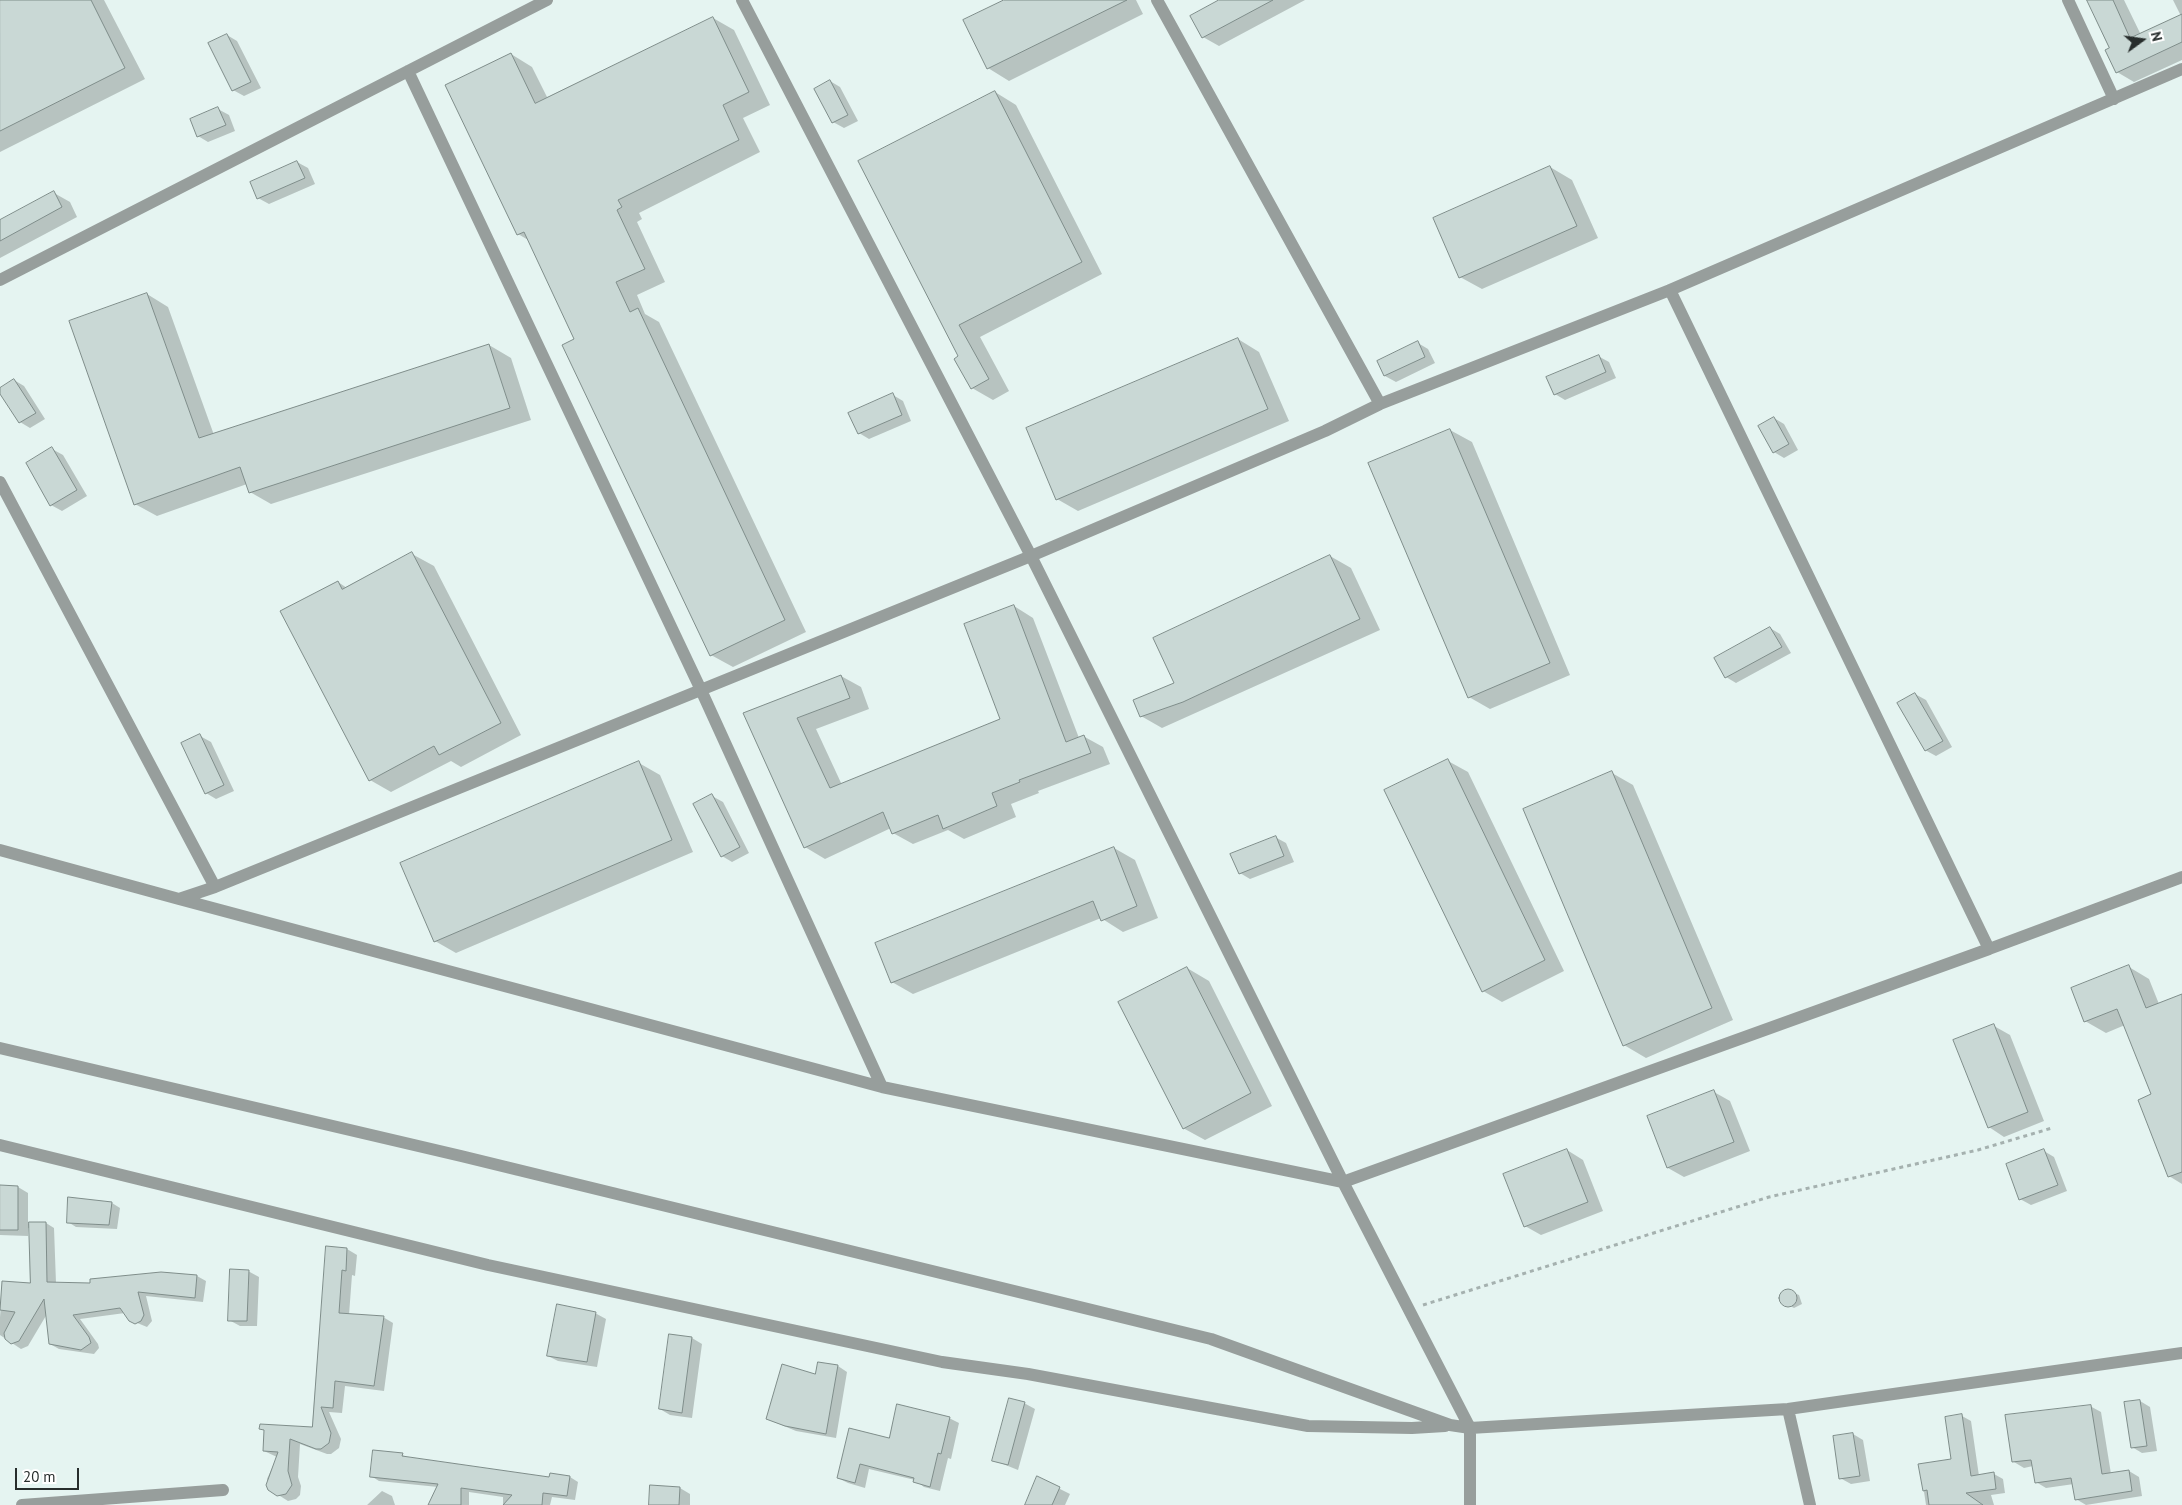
<!DOCTYPE html>
<style>
body{margin:0}
#map{position:relative;width:2182px;height:1505px;overflow:hidden;background:#e5f4f1;font-family:"PT Sans",sans-serif}
canvas{display:block}
.north{position:absolute;left:2117px;top:15px;width:50px;height:50px;-webkit-text-stroke:4px #fff;paint-order:stroke;rotate:76deg;font-size:14px;font-weight:700;line-height:20px;text-align:center;color:#272d2c}
.north::after{content:'';display:block;margin:auto;width:18px;height:22px;background:#272d2c;clip-path:polygon(50% 0,100% 100%,50% 72%,0 100%)}
.scale{position:absolute;left:15px;top:1468px;width:64px;height:22px;box-sizing:border-box;border:2px solid #272d2c;border-top:0;padding-left:6px;font-size:15px;line-height:18px;white-space:nowrap;color:#272d2c;-webkit-text-stroke:4px #fff;paint-order:stroke}
</style>
<div id="map">
<canvas width="2182" height="1505"></canvas>
<div class="north">N</div>
<div class="scale">20 m</div>
</div>
<script>
const ctx = document.querySelector('canvas').getContext('2d');
ctx.lineJoin = 'round';
function paint(path, color) { ctx.fillStyle = color; ctx.fill(path, 'evenodd'); }
function stroke(path, color, width, dash) { ctx.strokeStyle = color; ctx.lineWidth = width; ctx.lineCap = dash ? 'butt' : 'round'; ctx.setLineDash(dash || []); ctx.stroke(path); }
paint(new Path2D(`
 M0,0H104L145,79L0,152Z
 M1007,0H1136L1143,14L1009,81L988,68Z
 M1222,0H1305L1219,46L1203,37Z
 M2088,0H2124L2141,35L2181,16L2173,0H2182V60L2134,82L2117,72L2111,49Z
 M713,18L734,30L770,105L743,118L760,152L639,213L642,219L637,222L665,282L637,295L645,314L659,322L806,632L733,667L711,655L576,339L530,241L518,234L446,86L511,54L532,67L548,99Z
 M227,35L237,41L261,88L244,96L233,90L210,43Z
 M830,81L840,87L858,121L844,128L833,122L815,89Z
 M995,92L1016,105L1102,274L980,337L1009,391L993,400L972,388L960,357L860,161Z
 M218,109L229,115L235,131L208,142L198,136Z
 M297,162L308,168L315,184L269,204L258,198Z
 M1550,167L1572,180L1598,238L1482,289L1460,277Z
 M54,193L70,202L77,217L0,258V221Z
 M147,294L168,307L214,435L489,345L511,358L531,420L271,504L250,492L247,484L157,516L135,504Z
 M1238,339L1259,352L1289,421L1078,511L1057,499Z
 M1418,343L1428,349L1435,363L1396,382L1385,376L1379,362Z
 M1598,356L1609,362L1616,378L1565,400L1555,394Z
 M14,380L24,386L45,419L30,428L20,422L0,392V389Z
 M893,395L903,401L911,421L869,439L859,433Z
 M1774,418L1784,424L1798,450L1784,458L1774,452Z
 M1450,430L1472,442L1570,675L1490,709L1469,697Z
 M52,449L63,455L87,496L62,511L51,505Z
 M412,554L434,566L521,735L461,767L451,761L391,792L370,780L338,582L347,588Z
 M1330,556L1351,568L1380,630L1162,728L1141,716L1176,684Z
 M1014,606L1033,618L1079,738L1083,736L1103,747L1110,764L1038,791L1039,793L1011,804L1016,817L964,839L948,830L913,844L893,833L891,828L825,859L805,847L744,713L841,676L861,687L869,709L816,729L842,785L1002,719Z
 M1770,628L1780,634L1791,653L1736,683L1726,677L1716,659Z
 M1915,694L1926,700L1952,747L1936,756L1925,750Z
 M200,736L211,742L234,791L216,799L206,793Z
 M1448,761L1468,772L1564,971L1502,1002L1483,991Z
 M639,763L660,775L693,852L456,953L435,941Z
 M1612,773L1633,785L1733,1020L1646,1058L1624,1045Z
 M712,796L723,802L749,853L732,862L722,856Z
 M1275,837L1286,843L1294,862L1250,879L1240,873Z
 M1114,848L1135,860L1158,918L1123,932L1101,918L913,994L892,982Z
 M2129,967L2149,979L2159,1004L2182,995V1184L2169,1176L2152,1095L2125,1025L2106,1033L2085,1021Z
 M1187,968L1209,981L1272,1106L1205,1140L1183,1128Z
 M1994,1026L2010,1035L2044,1121L2004,1137L1989,1127Z
 M1714,1092L1730,1101L1750,1151L1684,1177L1668,1168L1648,1117Z
 M1567,1150L1583,1160L1603,1211L1541,1235L1525,1226Z
 M2044,1151L2054,1157L2067,1191L2031,1205L2020,1199Z
 M0,1187H18L28,1193V1224L46,1223L54,1228L56,1283L91,1284L197,1276L206,1281L203,1302L146,1296L152,1321L147,1327L130,1320L125,1313L80,1319L98,1344L99,1348L94,1354L59,1349L50,1344L47,1314L28,1346L21,1349L0,1335V1317L3,1282L31,1285L30,1228H28V1236L0,1235Z
 M112,1203L120,1208L117,1229L76,1227L68,1222Z
 M328,1247L347,1249L357,1255L355,1276L352,1275L349,1315L383,1317L393,1323L384,1391L345,1386L342,1413L329,1412L341,1439L339,1448L331,1454H327L300,1444L298,1477L301,1486L300,1495L296,1499L288,1501L269,1489L267,1479L277,1457L264,1451L313,1428Z
 M248,1271L259,1277L257,1326H240L229,1320Z
 M1787,1290L1799,1295L1802,1304L1794,1308L1782,1302V1293Z
 M595,1313L606,1319L597,1367L558,1361L548,1356Z
 M670,1335L692,1338L702,1344L692,1418L670,1415L660,1409Z
 M838,1366L847,1372L836,1438L796,1431L767,1419L816,1376Z
 M2140,1401L2150,1407L2157,1451L2142,1453L2132,1447Z
 M1024,1403L1035,1409L1018,1470L993,1460Z
 M2090,1406L2101,1412L2111,1474L2129,1471L2139,1477L2142,1496L2086,1505L2076,1499L2074,1484L2046,1488L2036,1482L2033,1466L2024,1468L2014,1462Z
 M1962,1416L1971,1421L1979,1476L1994,1474L2003,1479L2005,1493L1991,1495L1994,1505H1926L1920,1465L1953,1460Z
 M949,1418L959,1423L951,1459L948,1458L940,1491L924,1487L915,1480L869,1469L865,1488L848,1483L838,1478L890,1440Z
 M1853,1434L1863,1440L1870,1481L1851,1484L1840,1478Z
 M402,1455L409,1458L550,1479L551,1475L570,1477L578,1482L575,1500L552,1497L550,1505H503V1497L469,1492V1505H430L438,1487L379,1481L371,1476Z
 M1038,1478L1070,1494L1065,1505H1030Z
 M680,1488L690,1494V1505H651Z
 M382,1491L392,1496L395,1505H367Z`), '#0003');
const building = new Path2D(`
 M0,0H91L125,68L0,131Z
 M1004,0H1127L987,69L963,20Z
 M1219,0H1273L1202,38L1190,16Z
 M2087,0H2113L2130,38L2182,14V42L2116,73L2105,50L2109,48Z
 M713,17L749,92L723,105L739,140L618,200L622,207L617,210L645,269L616,282L630,312L638,308L785,620L710,656L562,345L574,339L524,232L517,235L445,85L511,53L535,103Z
 M227,34L251,82L232,91L208,43Z
 M830,80L848,115L832,123L814,89Z
 M995,91L1082,262L959,325L989,379L971,389L954,359L958,356L858,161Z
 M218,107L226,125L197,137L190,119Z
 M297,161L305,178L257,199L250,182Z
 M1550,166L1577,226L1459,278L1433,218Z
 M54,191L62,207L0,241V220Z
 M147,293L199,438L489,344L510,408L249,493L240,467L134,505L69,321Z
 M1238,338L1268,409L1056,500L1026,428Z
 M1418,341L1425,357L1384,376L1377,361Z
 M1599,355L1606,372L1554,395L1546,377Z
 M14,379L36,413L19,423L0,394V388Z
 M893,393L902,415L858,434L848,413Z
 M1774,417L1789,444L1773,453L1758,426Z
 M1450,429L1550,663L1468,698L1368,463Z
 M52,447L77,490L50,506L26,463Z
 M412,552L501,723L439,755L434,746L369,781L280,611L338,581L342,589Z
 M1330,555L1360,619L1183,702L1140,717L1133,700L1174,683L1153,638Z
 M1014,605L1066,742L1084,735L1091,753L1019,780L1020,782L992,793L997,806L943,829L938,815L892,834L883,812L804,848L743,713L841,675L850,698L797,718L830,788L1000,719L964,624Z
 M1770,627L1782,647L1725,678L1714,658Z
 M1915,693L1943,741L1925,751L1897,703Z
 M200,734L224,785L205,794L181,743Z
 M1448,759L1545,960L1482,992L1384,790Z
 M639,761L672,840L434,942L400,863Z
 M1612,771L1712,1008L1623,1046L1523,809Z
 M712,794L740,847L721,857L693,804Z
 M1276,836L1284,856L1239,874L1230,854Z
 M1114,847L1137,906L1101,921L1093,901L891,983L875,943Z
 M2129,965L2146,1008L2182,994V1172L2168,1177L2138,1100L2151,1094L2117,1009L2084,1022L2071,988Z
 M1187,967L1251,1093L1183,1129L1118,1002Z
 M1994,1024L2028,1112L1988,1128L1953,1040Z
 M1714,1090L1734,1142L1667,1168L1647,1116Z
 M1567,1149L1588,1202L1524,1227L1503,1174Z
 M2044,1149L2058,1185L2019,1200L2006,1164Z
 M0,1185L18,1186V1230H0Z
 M68,1197L112,1202L109,1225L67,1223Z
 M29,1222H46L47,1282L90,1283V1279L161,1272L197,1275L195,1298L138,1292L144,1315L141,1321L135,1324L129,1321L120,1308L73,1315L89,1337L91,1343L81,1350L49,1344L44,1299L19,1341L11,1344L5,1339L4,1333L15,1312L0,1310L2,1281L30,1283Z
 M326,1246L347,1248L346,1271L342,1270L339,1313L384,1316L374,1386L335,1381L333,1408L321,1407L331,1433L329,1443L321,1449H316L290,1439L288,1471L292,1485L286,1494L277,1496L268,1490L266,1485L278,1452L263,1451L264,1430L259,1429L260,1424L312,1427Z
 M230,1269L249,1270L247,1321H228Z
 M1779 1298a9 9 0 1 1 18 0a9 9 0 1 1-18 0Z
 M557,1304L596,1312L587,1362L547,1356Z
 M669,1334L692,1337L682,1413L659,1409Z
 M818,1362L838,1365L826,1434L785,1426L766,1419L782,1364L815,1374Z
 M1009,1398L1025,1402L1008,1465L992,1461Z
 M2140,1400L2147,1446L2131,1448L2124,1402Z
 M897,1404L950,1417L941,1454L938,1453L930,1487L913,1482L914,1478L860,1464L855,1483L837,1478L849,1428L889,1438Z
 M2091,1405L2102,1474L2129,1470L2132,1491L2075,1500L2071,1478L2035,1483L2031,1460L2012,1462L2005,1415Z
 M1962,1414L1971,1476L1994,1472L1996,1489L1966,1493L1983,1505H1929L1927,1490L1923,1491L1918,1464L1951,1459L1945,1417Z
 M1853,1433L1860,1476L1839,1479L1833,1436Z
 M373,1450L403,1453L402,1456L549,1477L550,1473L570,1476L567,1496L543,1493L542,1505H503L512,1495L461,1488V1505H428L438,1484L370,1477Z
 M1037,1476L1060,1487L1052,1505H1025Z
 M650,1485L680,1487L679,1505H649Z`);
paint(building, '#c9d8d5');
stroke(building, '#7f8d8a', 1);
stroke(new Path2D(`
 M1423,1305L1769,1197L1978,1150L2052,1128`), '#a5b1af', 3, [4, 4]);
stroke(new Path2D(`
 M742,0L1031,556L1343,1182L1470,1428V1505
 M1157,0L1380,404
 M2068,0L2114,99
 M408,71L701,690L882,1087
 M0,280L547,0
 M0,482L215,887
 M0,850L179,899L215,887L1031,556L1325,431L1380,404L1670,290L2182,69
 M179,899L882,1087L1343,1182L1989,949L1670,290
 M1989,949L2182,877
 M0,1048L461,1156L1211,1339L1450,1425L1470,1428L1788,1409L2182,1353
 M0,1145L488,1265L942,1362L1028,1374L1308,1426L1412,1428L1445,1426
 M1788,1409L1810,1505
 M22,1505L223,1490`), '#979e9c', 12);
</script>
